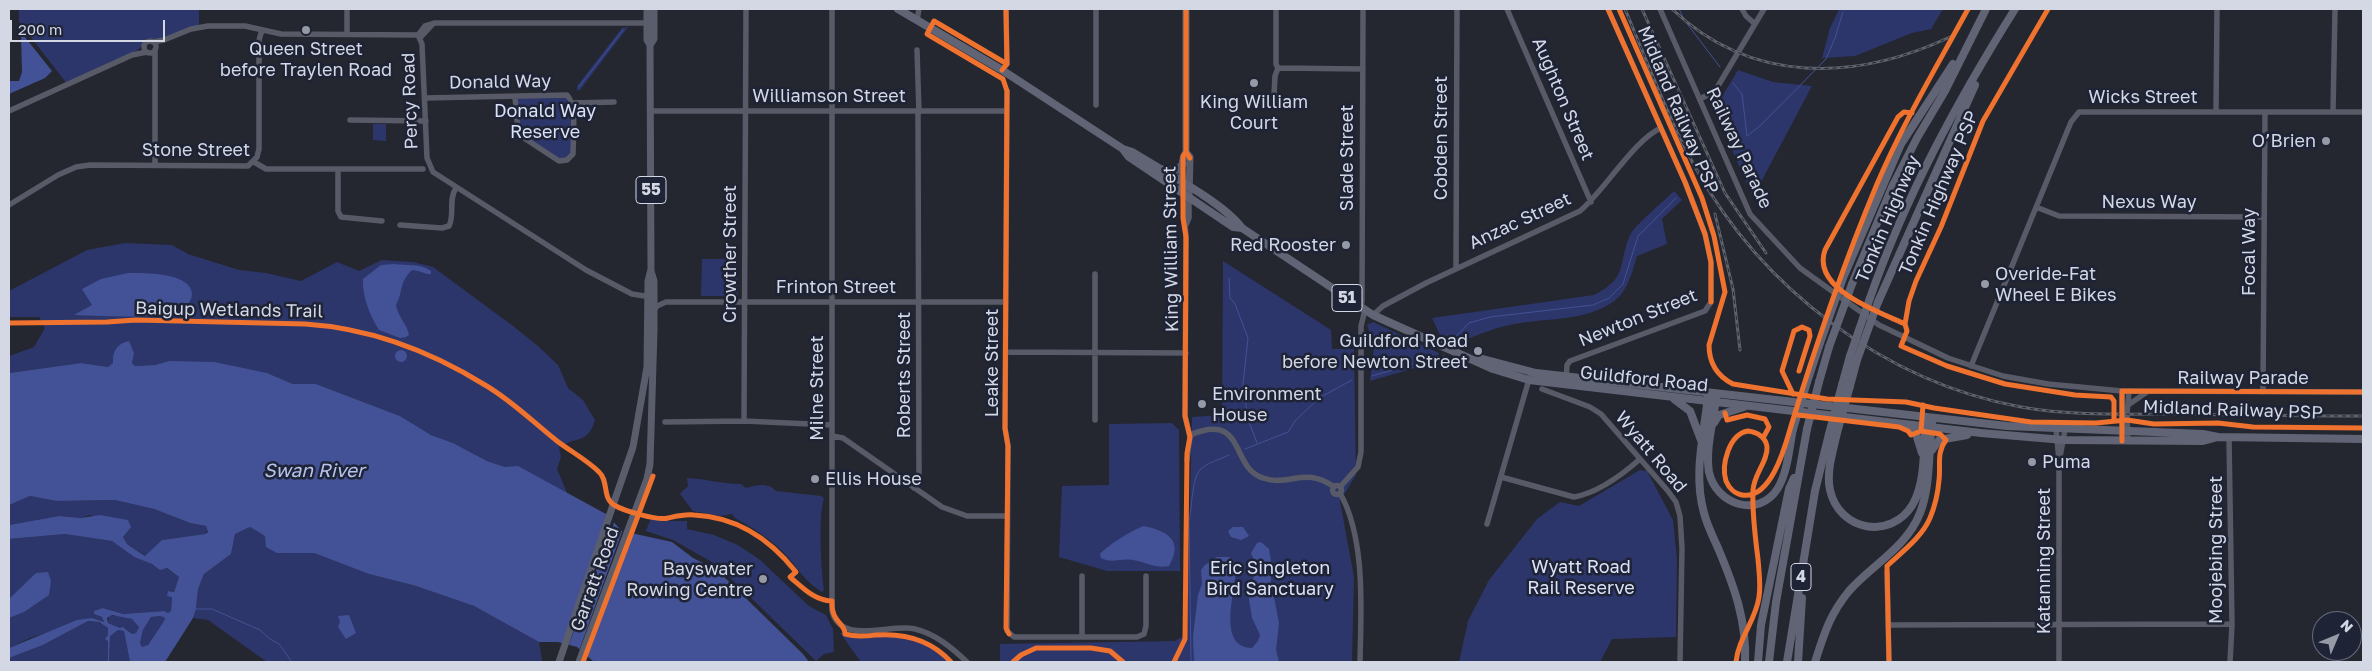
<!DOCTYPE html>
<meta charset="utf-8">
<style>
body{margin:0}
#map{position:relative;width:2372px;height:671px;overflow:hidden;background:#242630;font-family:"Golos Text",sans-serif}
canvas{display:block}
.frame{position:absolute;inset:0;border:10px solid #d4d8e5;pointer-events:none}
.north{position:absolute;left:2312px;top:611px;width:50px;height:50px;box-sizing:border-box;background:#1e2336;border:1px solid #676b7c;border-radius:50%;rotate:45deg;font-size:14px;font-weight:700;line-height:20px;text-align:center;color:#d4d8e5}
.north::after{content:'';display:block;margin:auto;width:18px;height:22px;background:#969aa6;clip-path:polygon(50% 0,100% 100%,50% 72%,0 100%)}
.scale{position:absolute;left:10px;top:20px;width:155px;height:22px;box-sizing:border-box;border:2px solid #d4d8e5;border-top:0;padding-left:6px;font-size:15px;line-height:18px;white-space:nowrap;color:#d4d8e5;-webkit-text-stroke:4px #1e2336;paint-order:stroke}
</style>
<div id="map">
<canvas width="2372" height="671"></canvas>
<div class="frame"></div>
<div class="north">N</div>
<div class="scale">200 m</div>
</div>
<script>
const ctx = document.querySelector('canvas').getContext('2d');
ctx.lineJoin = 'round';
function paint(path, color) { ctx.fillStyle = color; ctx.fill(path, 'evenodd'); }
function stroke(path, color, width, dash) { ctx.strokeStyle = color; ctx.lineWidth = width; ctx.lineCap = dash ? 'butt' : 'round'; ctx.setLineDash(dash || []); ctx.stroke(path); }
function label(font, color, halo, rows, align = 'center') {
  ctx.font = font + ' "Golos Text",sans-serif'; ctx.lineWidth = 5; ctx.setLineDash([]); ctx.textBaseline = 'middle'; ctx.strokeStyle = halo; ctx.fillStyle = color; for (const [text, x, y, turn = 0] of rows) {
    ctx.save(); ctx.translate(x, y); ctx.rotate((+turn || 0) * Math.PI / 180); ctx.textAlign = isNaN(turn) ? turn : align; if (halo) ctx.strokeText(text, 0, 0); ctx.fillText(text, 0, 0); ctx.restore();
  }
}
paint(new Path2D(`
 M19,9H199V27L155,45L147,38C137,61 90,75 68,85L19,22Z
 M1839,9H1943L1931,29L1912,33L1855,56L1822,58L1830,28Z
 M628,27L580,90H577V86L622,28Z
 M1738,70L1773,82L1812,86L1753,197L1714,110Z
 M567,95L570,99L573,154L559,161C525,139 517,141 513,98Z
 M373,124H386V141L373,140Z
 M1674,191L1682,200L1662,219L1667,244L1637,256C1632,272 1628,292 1613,302C1585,321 1551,318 1520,323C1498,326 1478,335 1457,343L1440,335L1432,318L1594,295C1629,277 1617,265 1630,235C1635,225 1664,201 1674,191Z
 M125,243L172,245L188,254L239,270L266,273L301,281L337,262L359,271L382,260L413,262L433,267L513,326L538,346L558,365L568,388L583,400L595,420C588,444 577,436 559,447L561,457L557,469L568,495L518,467H505L487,461L453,443L431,435L400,416L316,384H293L267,373L169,361L155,365L135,366L132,363L134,353L108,367L81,363L9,373V356L34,347L45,328L39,317H9V291L87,250Z
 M702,259H737L738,294L736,296H701Z
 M1223,261L1331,330L1332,349H1354L1356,475L1340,501L1354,577L1352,662H1000V644L1175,641L1187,634L1192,417L1222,415Z
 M1373,322L1439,353L1436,362L1370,381L1374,346L1367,325Z
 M1172,423L1179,430L1180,571H1107L1059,557L1062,486L1109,485V424Z
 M1640,470L1647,471L1673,520L1677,560L1676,637L1612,639L1600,662H1459L1468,621L1489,580L1537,519L1560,502L1579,506Z
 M687,478C706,479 723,484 741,484L746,488C756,485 768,482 776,491L821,496L824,498C818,516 821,570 824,590L822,592C803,580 800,570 786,555C771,539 754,529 735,518L732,514L720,516L693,511L680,494L688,486Z
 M30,496L57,501L115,500L154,509L190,523L206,526L208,530L205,534L162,540L146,556L127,544L123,537L127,530L90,515L81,518L59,516L9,525V505Z
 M651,518L667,521H687V529L714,535L738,545L759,559L809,606L826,615L833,629L834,652L824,654L816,661L717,565L673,540L646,531Z
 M250,527L265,536L277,553H314L369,574L416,586L474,606L539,642L542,660L540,662H267L208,620L193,618L196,609L198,589L204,574L231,554L235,534Z
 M65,534L112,541L134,557L152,564L160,569L166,568L179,577L174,592L169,591L172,597L171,611L168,613L164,611L123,614L103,608L94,612V614L102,617L104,622L92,618L30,638L9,648V539Z
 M109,616C119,615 135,616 139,627L136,633L132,634L125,628H120L108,623Z
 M160,616L165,618L164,621L148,645L142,647L140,643L143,630L151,617Z
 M88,621L98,622L108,628V662H9V658L43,645Z
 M118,630L124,631L130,662H109L110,635Z
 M840,633L898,634L933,646L950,662H861Z`), '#2c366a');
paint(new Path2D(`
 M21,36H24L52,71L45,78L9,94V81H19L22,72Z
 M394,264C407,266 420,263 431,271V274C426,275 419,270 412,270C398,284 404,290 396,305C398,317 407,324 409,335L406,337L400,338L379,330C370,316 362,296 363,279L381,265Z
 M128,273C143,273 191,272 192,294C192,300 186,307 183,312C148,319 110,316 74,315L92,305L82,289L101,279Z
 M129,341L134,353L132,363L135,366L155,365L169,361L214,362L267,373L293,384H316L400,416L431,435L453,443L487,461L505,467L518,466L606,514L622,531L672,542L693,558L717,570L803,654L809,662H594L577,647L558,642H539L474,606L416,586L369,574L314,553H277L266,547L265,536L250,527L235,534L231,554L204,574L198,589L196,609L193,618L165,662H130L124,631L118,630L110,636L109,662H108V641L105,639L108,635V628L99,622L88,621L43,645L9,658V648L77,620L92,618L104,622L102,617L94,614V611L103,608L123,614L164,611L168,613L171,611L172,597L167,596L168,591L174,592L179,577L167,568L160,570L152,564L134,557L112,541L65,534L9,539V525L59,516L81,518L100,515L128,520L131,527L123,537L127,544L145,556L162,540L205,534L208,532L206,526L190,523L154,509L115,500L57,501L30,496L9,505V373L81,363L108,367L113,363C112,351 118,343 129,341ZM112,615L132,619L139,627L136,633L132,634L123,627L120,628L108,623L107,618ZM160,616L165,618L164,621L148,645L142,647L140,643L143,630L151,617Z
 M395 356a6 6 0 1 1 12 0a6 6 0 1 1-12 0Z
 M1144,526C1167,531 1184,540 1169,566C1156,569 1146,562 1133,560C1121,558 1112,564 1101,558L1100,554C1108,545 1132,530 1144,526Z
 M1233,527H1243L1249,536L1241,540L1231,537L1228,531Z
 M1261,542L1269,549L1271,561V582L1279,623L1276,650L1279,662H1194L1193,636L1198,595L1202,584L1201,570L1205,565L1217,557H1229L1236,566C1237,588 1215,647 1252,648L1258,641L1260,635L1252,618L1248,593L1255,574V563L1251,553L1257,543Z
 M48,572L51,581L49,595L24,612L9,618V599L36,573Z
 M349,615L356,633L346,639L338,627L340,622L338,616Z`), '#435297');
paint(new Path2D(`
 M609,514L615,520L568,647L562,645Z
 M623,529L633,532L587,658L579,651Z`), '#242630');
stroke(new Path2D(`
 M1679,9L1685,21L1720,67
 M1733,83L1742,94L1747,136
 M579,87L623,30
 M1747,136L1761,125L1826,59L1835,38L1843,12
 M1229,278L1230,298L1235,304L1248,338L1243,384L1248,419L1257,443
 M1452,341L1469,323L1490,317L1593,305L1609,298L1623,284L1638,236L1676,198
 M1372,376L1433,358L1441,360L1444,355
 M1245,449L1288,432L1295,421L1319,398L1352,380
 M196,609H212L260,630L270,639L279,644L292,662
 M1191,662L1189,521C1192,508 1192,478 1200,470C1206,463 1221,459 1229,455`), '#435297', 1);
stroke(new Path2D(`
 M832,9V611C841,646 890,623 915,629C936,634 952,648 967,662
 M1096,9V105
 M1507,9L1591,202
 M1660,9L1750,214L1800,268L1879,325L1948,358L2003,376L2048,384L2122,391L2363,392
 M1742,9L1746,16L1755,24
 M917,20L919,9
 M347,34V9
 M418,35L422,44L427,158L433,172L586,270L632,294L651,297
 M418,35L425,26L435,23H647
 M420,38L432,25
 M144 47a6 6 0 1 1 12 0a6 6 0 1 1-12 0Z
 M153,42L164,40L191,29L208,26H245L281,34L418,35
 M917,50L919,112
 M1278,68L1363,69
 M1002,70L1007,64L1006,9
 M1007,91L1005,428L1008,446L1007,631L1014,637H1137L1144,634L1146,626V576
 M1274,95L1275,76L1278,68L1276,64V9
 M425,98L567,95C577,104 573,140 573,154L567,160L559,161L524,138L518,132L515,97
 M1700,99L1715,91L1764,9
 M572,103L614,102
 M9,111L132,55L147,52
 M651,111H1006
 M2216,111L2217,9
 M2333,112L2335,9
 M350,120L426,121
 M254,162L266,169H423
 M155,165V50
 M338,170V211L341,217L382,221
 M1183,193L1186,237L1185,416L1190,437L1187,460
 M9,205L58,175L76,167L90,165L248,166L257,157L259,149V40L262,30
 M2036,207L2059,216L2264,217
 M400,225L442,228L449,226C455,214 448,200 456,188
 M1186,225L1189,218V197
 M1456,268L1457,9
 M1095,274V420
 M1360,307L1362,302L1363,9
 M654,310L657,306L666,302H1006
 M1373,315L1383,306L1426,283L1580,211C1604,191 1635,139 1661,128
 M1006,352L1186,353
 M1971,366L2071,122L2079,112H2363
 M1566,379L1567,365L1570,361L1705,311L1711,302V262L1705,234L1685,182L1608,9
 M1542,389L1590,407L1601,414L1668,491L1676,502L1680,516L1682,548L1680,662
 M2263,392L2265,112
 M2128,405L2147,392
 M744,421L832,425
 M665,422L744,421L746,9
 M2056,429L2059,461V662
 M1190,435C1246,411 1230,468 1263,478C1290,487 1305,466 1334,487
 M832,436L843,438L942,507L967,516H1006
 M2229,437L2232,624L2230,662
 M2122,441V391
 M2128,441L2127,414L2129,391
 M2060,457L2065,430
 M1501,477L1574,497C1597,493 1623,474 1640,459
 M1332.5 490a4.5 4.5 0 1 1 9 0a4.5 4.5 0 1 1-9 0Z
 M1340,487L1358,467L1361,452V326L1365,310
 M914,488L919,478L918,112
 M1340,493C1366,539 1361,611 1360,662
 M1487,524L1530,376
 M1887,572L1889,662
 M1082,576V637
 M1889,625L2232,624`), '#585b67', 5.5);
stroke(new Path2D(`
 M1186,9V152L1190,157L1189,197
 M650,45L654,39V9
 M1163,169L1175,171L1183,164
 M1183,193C1183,181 1179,162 1186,152
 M559,662L633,447L647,367L648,281L651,269L650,45L647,40V9
 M579,662L647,479L650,464L654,331V281L651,271`), '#5a5d6c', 7);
stroke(new Path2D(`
 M898,9L1002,70L1123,149L1132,152C1161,170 1223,202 1242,228L1373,315L1493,369L1529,380L1981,433L2064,440L2203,441L2218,437
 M1123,149L1129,157L1233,227L1242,228
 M1843,278L1901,144L1953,64
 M1852,284L1892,187L1917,138L1945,91L1986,9
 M1870,298C1906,195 1958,100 2015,9
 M1878,302L1975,85
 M1479,358L1536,373L2007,426L2203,434L2218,437L2363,439
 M1807,382L1820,343
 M1819,382L1829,347
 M1842,385L1850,356
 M1850,386L1857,360
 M1708,396C1704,435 1693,474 1704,513C1707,525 1713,537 1718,548C1734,586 1747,621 1745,662
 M1716,397C1714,421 1705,448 1709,472C1716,505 1759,519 1778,488C1788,471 1789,448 1793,429
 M1674,399L1690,411L1701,440
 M1714,423L1719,415L1744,407
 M1906,425L1916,434L1922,453
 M1837,433C1833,451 1826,472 1830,490C1839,531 1891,541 1913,504C1926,481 1923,448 1926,422
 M1932,450L1939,440L1967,435
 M1758,662L1761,625L1789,489L1794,478
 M1769,662L1776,602L1807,429
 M1787,662L1815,491L1829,434
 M1798,662L1802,598
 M1815,662C1824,634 1830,614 1849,591C1872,565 1907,547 1920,513C1931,485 1928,453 1932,423`), '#606474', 8);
const rail = new Path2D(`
 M1625,9C1647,61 1668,117 1695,167C1762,289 1885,382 2021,407C2072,416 2124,414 2176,414C2238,415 2301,416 2363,416
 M1642,9L1725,193L1766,253
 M1672,9C1752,85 1856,81 1950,37
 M1715,214L1733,289L1740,350`);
stroke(rail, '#60626b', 3);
stroke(rail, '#1e2336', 1, [4]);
stroke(new Path2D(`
 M1820,343L1843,278
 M1829,347L1852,284
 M1850,356L1870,298
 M1857,360L1878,302
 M1793,429L1807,382
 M1807,429L1819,382
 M1837,433L1850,386
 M1829,434L1842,385`), '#606474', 8);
stroke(new Path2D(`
 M1186,9V152L1190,158
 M1608,9L1685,182L1705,234L1711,262V302
 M1619,9L1702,198L1714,236L1725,292L1709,345C1709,363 1717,376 1733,384L1827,399L1906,402L1934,408L2031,422L2096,423L2127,420L2154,424L2218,423L2253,427L2363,428
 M2048,9L1983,121L1941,227L1916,281L1909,301L1905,324L1907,331L1901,346L1947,366L2005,384L2075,395L2111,397L2114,401V421
 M1007,64L934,21L927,34L1003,79L1007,91L1005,428L1008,446L1006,628L1009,634
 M1002,70L1007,64L1006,9
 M9,323L107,322L136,320L305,324C369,328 430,351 485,385C511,400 533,422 557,441C570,451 587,460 599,472C609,481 602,498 614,505C624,511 658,521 668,518C677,516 685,514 694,515C738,517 770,539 796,572L790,577C803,588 814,600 832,601C831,623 845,622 845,634C856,637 865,636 876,635C905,633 932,641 951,662
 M1905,324C1879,312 1811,289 1825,250L1898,117L1904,112L1912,113
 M1793,394L1782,371L1794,331L1802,327L1809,330L1810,336L1799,371
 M1725,413L1727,420L1747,415L1765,419L1769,427L1763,438
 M1798,415L1899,427L1908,431L1911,435L1921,431
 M2122,441V391L2363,392
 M583,662L653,476
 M1013,662L1021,655L1036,648H1091L1110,651L1123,662
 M1174,662L1185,639L1187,453L1190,437L1185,416L1186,237L1183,218V156L1186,152
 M1736,662C1738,639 1756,620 1759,597C1761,585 1759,572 1758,559C1755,536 1752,513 1753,490C1754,474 1768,461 1767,447C1766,437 1757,432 1748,431C1729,434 1721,465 1726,481C1729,488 1735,494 1742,495C1771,500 1785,447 1791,426C1816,344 1844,263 1877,184C1903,123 1937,66 1968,9
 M1889,662L1887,566C1902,552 1922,537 1930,518C1935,506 1938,493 1939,480C1941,466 1936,453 1946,440L1940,434L1921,431L1923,405`), '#ef722f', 5);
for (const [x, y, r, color] of [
 [306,30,5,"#969aa6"],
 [1254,83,5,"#969aa6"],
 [2326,141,5,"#969aa6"],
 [1346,245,5,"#969aa6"],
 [1985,284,5,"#969aa6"],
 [1478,351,5,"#969aa6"],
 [1202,404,5,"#969aa6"],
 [2032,462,5,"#969aa6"],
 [815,479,5,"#969aa6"],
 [763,579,5,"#969aa6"]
]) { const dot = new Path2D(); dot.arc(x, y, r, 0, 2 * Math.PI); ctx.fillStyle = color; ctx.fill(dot); stroke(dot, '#1e2336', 2); }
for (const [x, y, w] of [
 [651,190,30],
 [1347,298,30],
 [1801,577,20]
]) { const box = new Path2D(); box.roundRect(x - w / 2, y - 13.5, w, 27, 4); ctx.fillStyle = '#1e2336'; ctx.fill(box); stroke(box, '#d4d8e5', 1); }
label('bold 16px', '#d4d8e5', null, [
 ["55",651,190],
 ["51",1347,298],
 ["4",1801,577]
]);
label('18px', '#d4d8e5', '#1e2336', [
 ["Queen Street",306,49,"center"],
 ["before Traylen Road",306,70,"center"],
 ["King William",1254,102,"center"],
 ["Court",1254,123,"center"],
 ["O’Brien",2316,141],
 ["Red Rooster",1336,245],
 ["Overide-Fat",1995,274,"left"],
 ["Wheel E Bikes",1995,295,"left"],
 ["Guildford Road",1468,341],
 ["before Newton Street",1468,362],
 ["Environment",1212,394,"left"],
 ["House",1212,415,"left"],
 ["Puma",2042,462,"left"],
 ["Ellis House",825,479,"left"],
 ["Bayswater",753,569],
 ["Rowing Centre",753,590]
], 'right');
label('18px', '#d4d8e5', '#1e2336', [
 ["Donald Way",500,82,-1],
 ["Williamson Street",829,96],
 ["Wicks Street",2143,97],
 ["Aughton Street",1563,99,67],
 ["Percy Road",410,101,-92],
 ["Midland Railway PSP",1678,110,67],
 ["Cobden Street",1441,138,-90],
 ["Railway Parade",1739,148,65],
 ["Stone Street",196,150],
 ["Slade Street",1347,158,-90],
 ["Tonkin Highway PSP",1939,193,-67],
 ["Nexus Way",2149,202],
 ["Tonkin Highway",1888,219,-67],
 ["Anzac Street",1520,221,-25],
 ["King William Street",1171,249,-91],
 ["Focal Way",2249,252,-90],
 ["Crowther Street",730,254,-90],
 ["Frinton Street",836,287],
 ["Baigup Wetlands Trail",229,310,1],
 ["Newton Street",1638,318,-22],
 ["Leake Street",992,363,-90],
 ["Roberts Street",904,375,-90],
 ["Railway Parade",2243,378],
 ["Guildford Road",1644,379,6],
 ["Milne Street",817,388,-90],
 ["Midland Railway PSP",2233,410,2],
 ["Wyatt Road",1651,452,50],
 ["Moojebing Street",2216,550,-90],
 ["Katanning Street",2044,561,-90],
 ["Garratt Road",595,579,-70]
]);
label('18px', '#dbe1f7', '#1e2336', [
 ["Donald Way",545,111],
 ["Reserve",545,132],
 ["Wyatt Road",1581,567],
 ["Rail Reserve",1581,588],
 ["Eric Singleton",1270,568],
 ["Bird Sanctuary",1270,589]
]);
label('italic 19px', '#b6c3ed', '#1e2336', [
 ["Swan River",314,471]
]);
</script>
